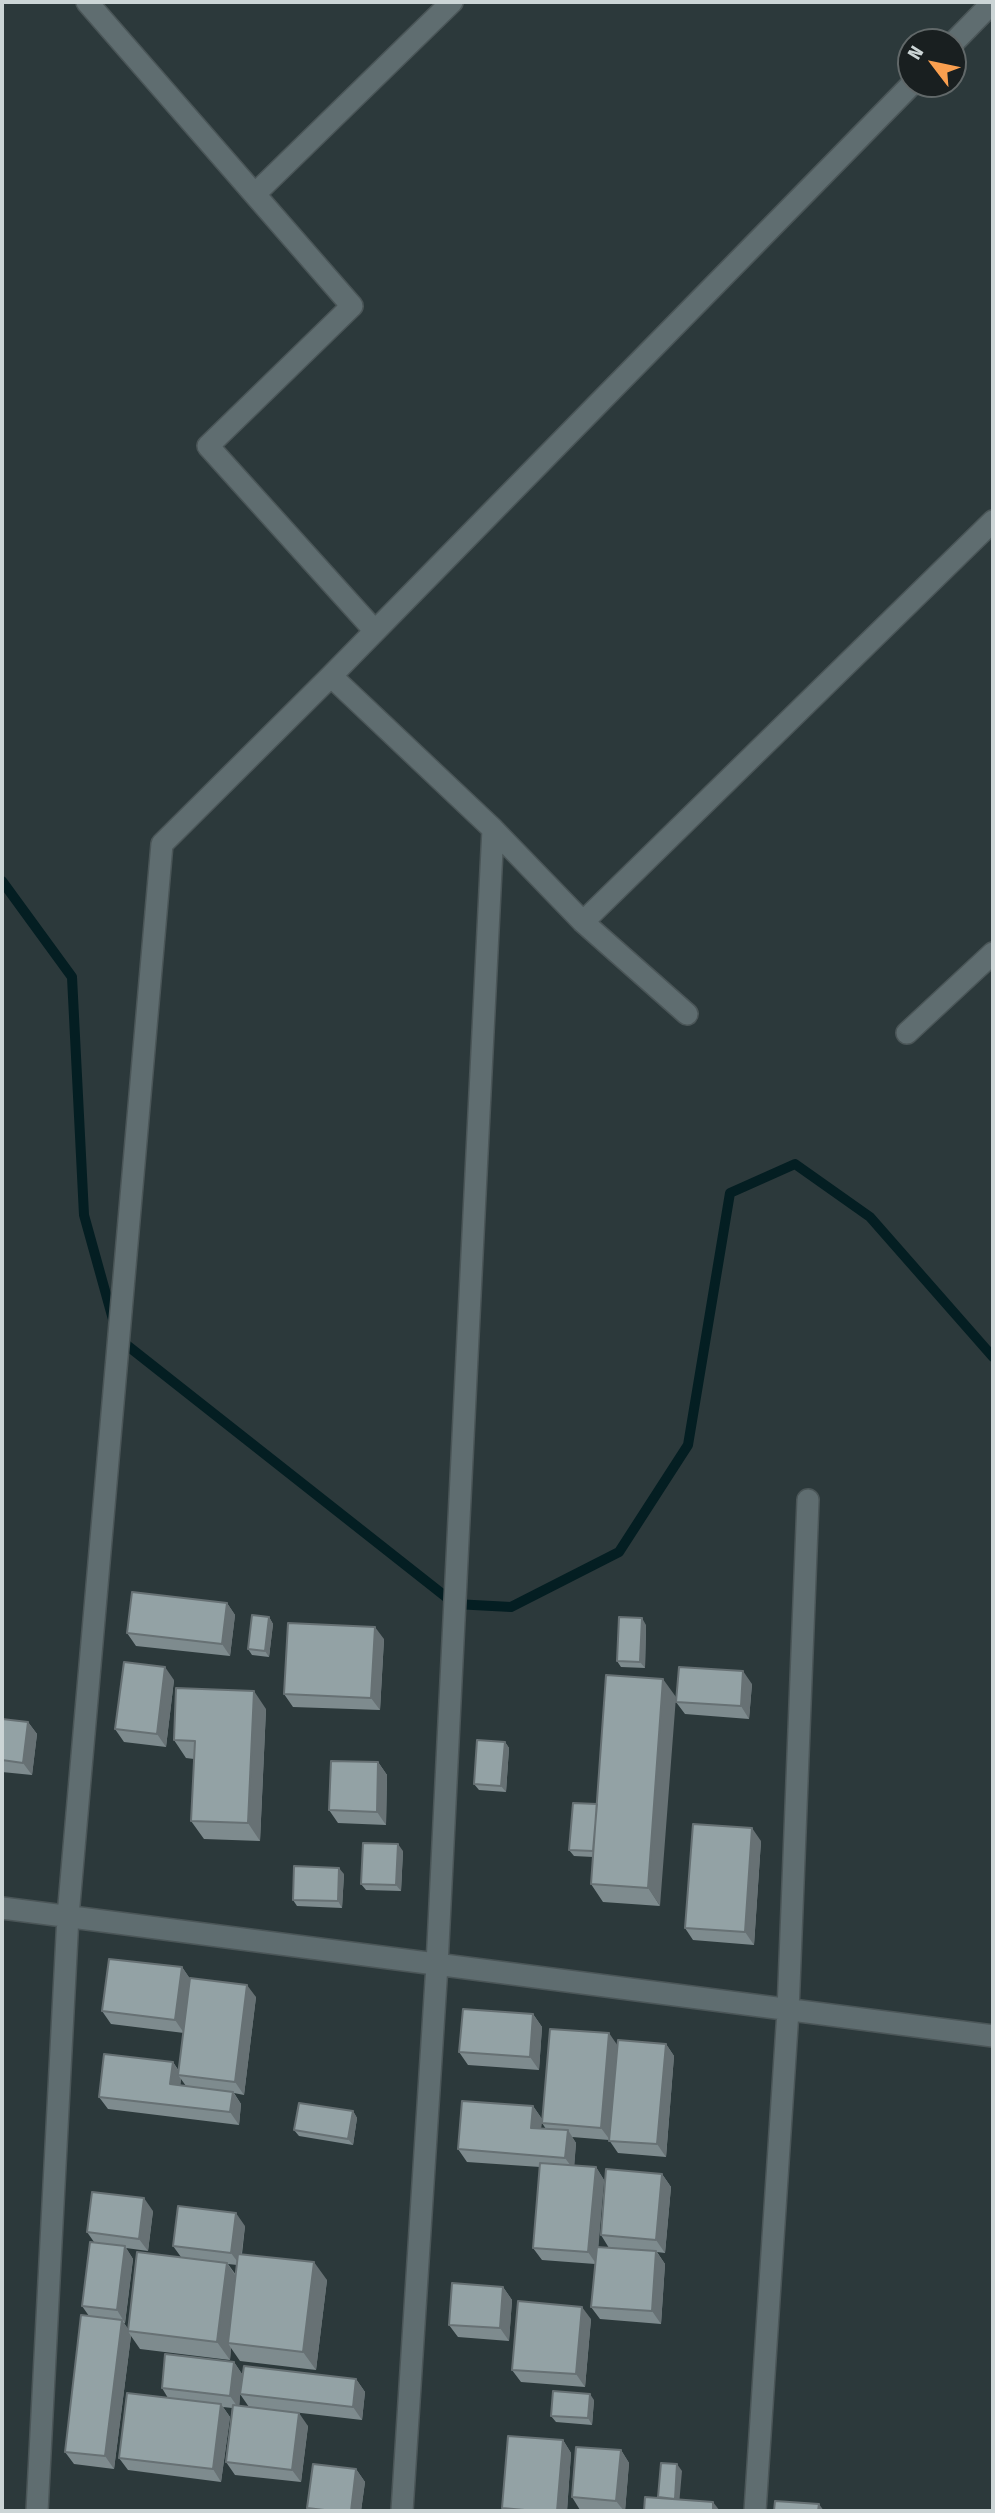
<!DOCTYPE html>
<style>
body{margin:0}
#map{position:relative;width:995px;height:2513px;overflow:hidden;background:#2c393b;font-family:"Fira Sans Condensed",sans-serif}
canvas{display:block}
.frame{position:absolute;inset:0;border:4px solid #ccd5d6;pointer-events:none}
.north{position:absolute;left:897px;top:28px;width:70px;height:70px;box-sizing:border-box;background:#191f20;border:2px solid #616869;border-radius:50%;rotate:302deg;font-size:19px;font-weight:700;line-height:28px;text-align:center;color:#ccd5d6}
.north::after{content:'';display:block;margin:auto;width:24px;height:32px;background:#fa9f4f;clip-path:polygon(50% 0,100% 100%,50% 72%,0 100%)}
</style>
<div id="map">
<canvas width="995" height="2513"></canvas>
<div class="frame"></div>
<div class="north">N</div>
</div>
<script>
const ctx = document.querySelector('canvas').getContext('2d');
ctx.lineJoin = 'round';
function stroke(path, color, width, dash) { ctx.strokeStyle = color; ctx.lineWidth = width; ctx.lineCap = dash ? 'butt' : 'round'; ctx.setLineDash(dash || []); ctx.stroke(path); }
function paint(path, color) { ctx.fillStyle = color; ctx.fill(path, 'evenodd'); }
stroke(new Path2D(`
 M2,881L72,977L84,1215L114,1323
 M119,1339L455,1604L511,1607L619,1552L688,1445L730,1193L795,1164L870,1217L993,1357`), '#041e22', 10);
const street = new Path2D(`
 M87,2L352,306L208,446L375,631
 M953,43L993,2
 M256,193L452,2
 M331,676L493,829L583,922L687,1014
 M583,922L993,521
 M907,1033L993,953
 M2,1908L993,2036
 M37,2511L68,1916L162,844L331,676L912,84
 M402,2511L437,1965L493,829
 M755,2511L788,2011L808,1500`);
stroke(street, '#4b5658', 24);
stroke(street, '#5f6d70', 21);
paint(new Path2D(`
 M227,1603L235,1615L230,1656L136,1646L127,1633Z
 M269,1617L273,1624L269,1657L252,1655L248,1649Z
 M646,1625L645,1668L621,1667L617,1661Z
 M384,1639L380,1710L293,1707L284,1694Z
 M174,1680L166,1747L124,1742L115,1729Z
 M752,1684L749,1719L685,1714L676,1702Z
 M266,1709L260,1841L204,1839L191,1821L194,1759L186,1758L174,1740Z
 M2,1719L28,1722L37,1734L32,1775L2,1772Z
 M505,1742L509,1748L506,1792L479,1790L474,1784Z
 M378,1762L387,1775L386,1825L338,1823L329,1810Z
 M597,1804L660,1906L603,1902L591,1884L593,1857L574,1856L569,1850Z
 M761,1841L754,1945L693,1940L685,1928Z
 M403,1851L401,1891L366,1890L361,1884Z
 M344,1874L342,1908L297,1906L293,1900Z
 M182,1967L190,1979L256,1997L244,2095L234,2093L241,2104L239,2125L108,2109L99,2097L173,2062L179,2071L184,2033L111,2024L102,2011ZM181,2079L186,2086H180Z
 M533,2014L542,2027L539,2070L468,2065L459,2052Z
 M666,2044L674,2056L666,2157L618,2153L609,2140L572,2137L576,2143L574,2166L596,2167L604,2180L598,2247L609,2248L601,2235L662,2174L671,2187L665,2253L657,2252L665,2264L661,2324L600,2319L591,2307L595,2264L542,2260L533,2248L540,2167L467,2162L458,2149L533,2106L542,2119L541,2128L546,2129L542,2123L618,2045Z
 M353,2111L357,2118L353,2145L299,2136L294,2130Z
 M153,2211L148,2251L126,2248L133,2259L125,2323H124L128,2329L181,2257L173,2246L245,2226L242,2254L327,2280L316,2370L240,2361L231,2348L230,2360L140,2349L131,2336L114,2469L74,2464L65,2452L89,2316L82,2306L94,2242L87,2232ZM228,2264L237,2265L236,2275Z
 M503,2287L512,2300L509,2341L458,2337L449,2325Z
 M591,2319L585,2387L521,2382L512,2370Z
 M234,2362L242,2374L239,2406L308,2426L301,2482L235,2475L226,2462L232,2408L223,2407L230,2417L221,2482L128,2470L119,2458L168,2398L162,2388Z
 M356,2379L365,2392L362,2420L249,2407L240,2394Z
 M594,2400L592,2425L556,2422L551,2416Z
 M563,2440L571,2453L567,2511H504L502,2508Z
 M621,2450L629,2463L625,2511L580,2510L572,2497Z
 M356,2469L365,2482L361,2511H310L307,2508Z`), '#7e8b8e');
paint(new Path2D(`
 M227,1603L235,1615L230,1656L222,1644Z
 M269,1617L273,1624L269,1657L265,1651Z
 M642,1618L646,1625L645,1668L640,1662Z
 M375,1627L384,1639L380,1710L371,1698Z
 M165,1667L174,1680L166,1747L157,1734Z
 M743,1671L752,1684L749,1719L741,1706Z
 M663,1679L676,1697L660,1906L648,1888Z
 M254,1691L266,1709L260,1841L248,1823Z
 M28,1722L37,1734L32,1775L23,1763Z
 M505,1742L509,1748L506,1792L501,1786Z
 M378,1762L387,1775L386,1825L377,1812Z
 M752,1828L761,1841L754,1945L745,1932Z
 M398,1844L403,1851L401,1891L396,1885Z
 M339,1868L344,1874L342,1908L338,1901Z
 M182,1967L191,1980L184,2033L175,2020Z
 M247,1985L256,1997L244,2095L235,2082Z
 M533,2014L542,2027L539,2070L530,2057Z
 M609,2033L618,2046L610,2140L601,2128Z
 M666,2044L674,2056L666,2157L657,2144Z
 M173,2062L181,2075H178L181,2079L179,2097L170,2084Z
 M233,2092L241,2104L239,2125L230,2112Z
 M533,2106L542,2119L540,2140L531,2128Z
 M353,2111L357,2118L353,2145L348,2139Z
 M568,2130L576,2143L574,2170L565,2158Z
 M596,2167L604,2180L597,2265L588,2252Z
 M662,2174L671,2187L665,2253L656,2240Z
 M144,2198L153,2211L148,2251L139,2239Z
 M236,2213L245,2226L240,2265L231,2253Z
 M125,2246L133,2259L125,2323L117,2310Z
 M656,2251L665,2264L661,2324L652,2311Z
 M314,2262L327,2280L316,2370L303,2352Z
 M227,2263L239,2281L228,2343L231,2348L230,2360L217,2342Z
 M503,2287L512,2300L509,2341L500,2328Z
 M582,2307L591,2319L585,2387L576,2374Z
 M122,2320L130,2332L128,2331L131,2336L114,2469L105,2456Z
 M234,2362L242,2374L239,2409L230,2396Z
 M356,2379L365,2392L362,2420L353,2407Z
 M590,2394L594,2400L592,2425L588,2418Z
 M221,2404L230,2417L221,2482L213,2469Z
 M299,2413L308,2426L301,2482L292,2470Z
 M563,2440L571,2453L567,2511H557Z
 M621,2450L629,2463L625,2511H624L616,2501Z
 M677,2464L682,2471L679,2505L675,2499Z
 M356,2469L365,2482L361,2511H351Z
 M713,2502L720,2511H713Z
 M819,2504L824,2511H818Z`), '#677174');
const building = new Path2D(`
 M132,1592L227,1603L222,1644L127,1633Z
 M252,1615L269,1617L265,1651L248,1649Z
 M619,1617L642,1618L640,1662L617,1661Z
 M288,1623L375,1627L371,1698L284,1694Z
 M124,1662L165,1667L157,1734L115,1729Z
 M679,1667L743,1671L741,1706L676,1702Z
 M606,1675L663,1679L648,1888L591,1884Z
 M176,1688L254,1691L248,1823L191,1821L195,1741L174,1740Z
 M2,1719L28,1722L23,1763L2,1760Z
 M477,1740L505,1742L501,1786L474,1784Z
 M331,1761L378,1762L377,1812L329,1810Z
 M573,1803L597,1804L593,1851L569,1850Z
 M693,1824L752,1828L745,1932L685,1928Z
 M363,1843L398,1844L396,1885L361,1884Z
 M294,1866L339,1868L338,1901L293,1900Z
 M109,1959L182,1967L175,2020L102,2011Z
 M190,1978L247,1985L235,2082L178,2075Z
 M463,2009L533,2014L530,2057L459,2052Z
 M550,2029L609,2033L601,2128L542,2123Z
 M618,2040L666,2044L657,2144L609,2141Z
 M104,2054L173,2062L170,2084L233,2092L230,2112L99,2097Z
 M462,2101L533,2106L531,2128L568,2130L565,2158L458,2149Z
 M299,2103L353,2111L348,2139L294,2130Z
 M540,2163L596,2167L588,2252L533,2248Z
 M606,2169L662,2174L656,2240L601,2235Z
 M92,2192L144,2198L139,2239L87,2232Z
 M178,2206L236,2213L231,2253L173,2246Z
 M90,2242L125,2246L117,2310L82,2306Z
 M597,2247L656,2251L652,2311L591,2307Z
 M137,2252L227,2263L217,2342L128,2331Z
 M238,2254L314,2262L303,2352L228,2343Z
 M452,2283L503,2287L500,2328L449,2325Z
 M518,2301L582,2307L576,2374L512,2370Z
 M81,2315L122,2320L105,2456L65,2452Z
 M165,2354L234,2362L230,2396L162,2388Z
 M244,2366L356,2379L353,2407L240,2394Z
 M553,2391L590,2394L588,2418L551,2416Z
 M127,2393L221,2404L213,2469L119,2458Z
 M233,2405L299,2413L292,2470L226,2462Z
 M508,2436L563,2440L557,2511H536L502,2508Z
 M576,2447L621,2450L616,2501L572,2497Z
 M661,2463L677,2464L675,2499L658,2497Z
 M313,2464L356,2469L351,2511H333L307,2508Z
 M645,2497L713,2502V2511H644Z
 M775,2501L819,2504L818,2511H774Z`);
paint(building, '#93a2a5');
stroke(building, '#677174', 2);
</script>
